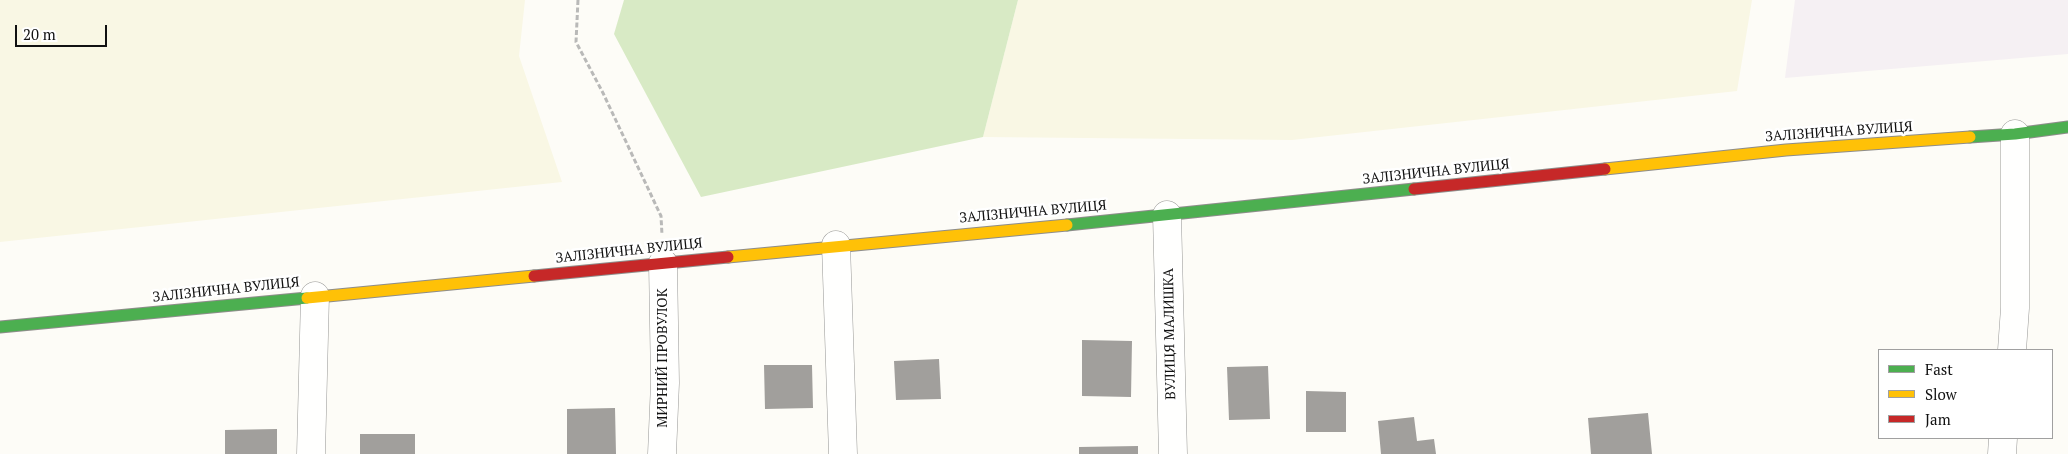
<!DOCTYPE html>
<meta charset="utf-8">
<style>
body{margin:0}
#map{position:relative;width:2068px;height:454px;overflow:hidden;background:#fdfcf7;font-family:"PT Serif",serif}
canvas{display:block}
.legend{position:absolute;left:1878px;top:349px;width:175px;height:90px;box-sizing:border-box;background:#fff;border:1px solid #a0a0a0;margin:0;padding:6px 9px;list-style:none;font-size:15px;color:#111}
.legend li{display:flex;align-items:center;gap:10px;height:25px}
.legend b{width:25px;border:1px solid #a0a0a0}
.scale{position:absolute;left:15px;top:25px;width:92px;height:22px;box-sizing:border-box;border:2px solid #111;border-top:0;padding-left:6px;font-size:15px;line-height:18px;white-space:nowrap;color:#111;-webkit-text-stroke:4px #fff;paint-order:stroke}
</style>
<div id="map">
<canvas width="2068" height="454"></canvas>
<ul class="legend">
<li><b style="height:6px;background:#4caf50"></b>Fast</li>
<li><b style="height:6px;background:#ffc107"></b>Slow</li>
<li><b style="height:6px;background:#c62828"></b>Jam</li>
</ul>
<div class="scale">20 m</div>
</div>
<script>
const ctx = document.querySelector('canvas').getContext('2d');
ctx.lineJoin = 'round';
function paint(path, color) { ctx.fillStyle = color; ctx.fill(path, 'evenodd'); }
function stroke(path, color, width, dash) { ctx.strokeStyle = color; ctx.lineWidth = width; ctx.lineCap = dash ? 'butt' : 'round'; ctx.setLineDash(dash || []); ctx.stroke(path); }
function label(font, color, halo, rows, align = 'center') {
  ctx.font = font + ' "PT Serif",serif'; ctx.lineWidth = 5; ctx.setLineDash([]); ctx.textBaseline = 'middle'; ctx.strokeStyle = halo; ctx.fillStyle = color; for (const [text, x, y, turn = 0] of rows) {
    ctx.save(); ctx.translate(x, y); ctx.rotate((+turn || 0) * Math.PI / 180); ctx.textAlign = isNaN(turn) ? turn : align; if (halo) ctx.strokeText(text, 0, 0); ctx.fillText(text, 0, 0); ctx.restore();
  }
}
paint(new Path2D(`
 M1795,0H2068V54L1785,78Z`), '#f5f0f3');
paint(new Path2D(`
 M0,0H525L519,56L562,182L0,242Z
 M1018,0H1752L1737,91L1292,140L983,137Z`), '#f9f7e4');
paint(new Path2D(`
 M624,0H1018L983,137L701,197L614,34Z`), '#d8eac5');
paint(new Path2D(`
 M1082,340L1132,341L1131,397L1082,396Z
 M939,359L941,399L896,400L894,361Z
 M764,365H812L813,408L765,409Z
 M1268,366L1270,419L1229,420L1227,367Z
 M1306,391L1346,392V432H1306Z
 M615,408L616,454H567V409Z
 M1648,413L1652,454H1591L1588,418Z
 M1414,417L1417,441L1434,439L1436,454H1381L1378,421Z
 M277,429V454H225V430Z
 M360,434H415V454H360Z
 M1138,446V454H1079V447Z`), '#a19f9c');
const street = new Path2D(`
 M1167,215L1173,454
 M836,245L843,454
 M2012,350L2015,308V134
 M311,454L315,296
 M662,454L665,383L663,263
 M2002,454L2003,438`);
const fast = new Path2D(`
 M1970,137L2015,134L2068,127
 M1067,225L1414,189
 M0,327L307,298`);
const slow = new Path2D(`
 M1605,169L1786,150L1970,137
 M728,257L1067,225
 M307,298L534,276`);
const jam = new Path2D(`
 M1414,189L1605,169
 M534,276L728,257`);
stroke(street, '#979795', 29);
stroke(fast, '#8e8d8b', 13);
stroke(slow, '#8e8d8b', 13);
stroke(jam, '#8e8d8b', 13);
stroke(new Path2D(`
 M578,0L576,42L603,93L661,216L662,235`), '#b9b9b8', 3, [5, 2.5]);
stroke(street, '#fffffe', 28);
stroke(fast, '#4caf50', 11);
stroke(slow, '#ffc107', 11);
stroke(jam, '#c62828', 11);
label('14px', '#111', '#fff', [
 ["ЗАЛІЗНИЧНА ВУЛИЦЯ",1839,132,-4],
 ["ЗАЛІЗНИЧНА ВУЛИЦЯ",1436,172,-6],
 ["ЗАЛІЗНИЧНА ВУЛИЦЯ",1033,212,-5],
 ["ЗАЛІЗНИЧНА ВУЛИЦЯ",629,251,-6],
 ["ЗАЛІЗНИЧНА ВУЛИЦЯ",226,290,-6],
 ["ВУЛИЦЯ МАЛИШКА",1170,334,-91],
 ["МИРНИЙ ПРОВУЛОК",663,358,-90]
]);
</script>
